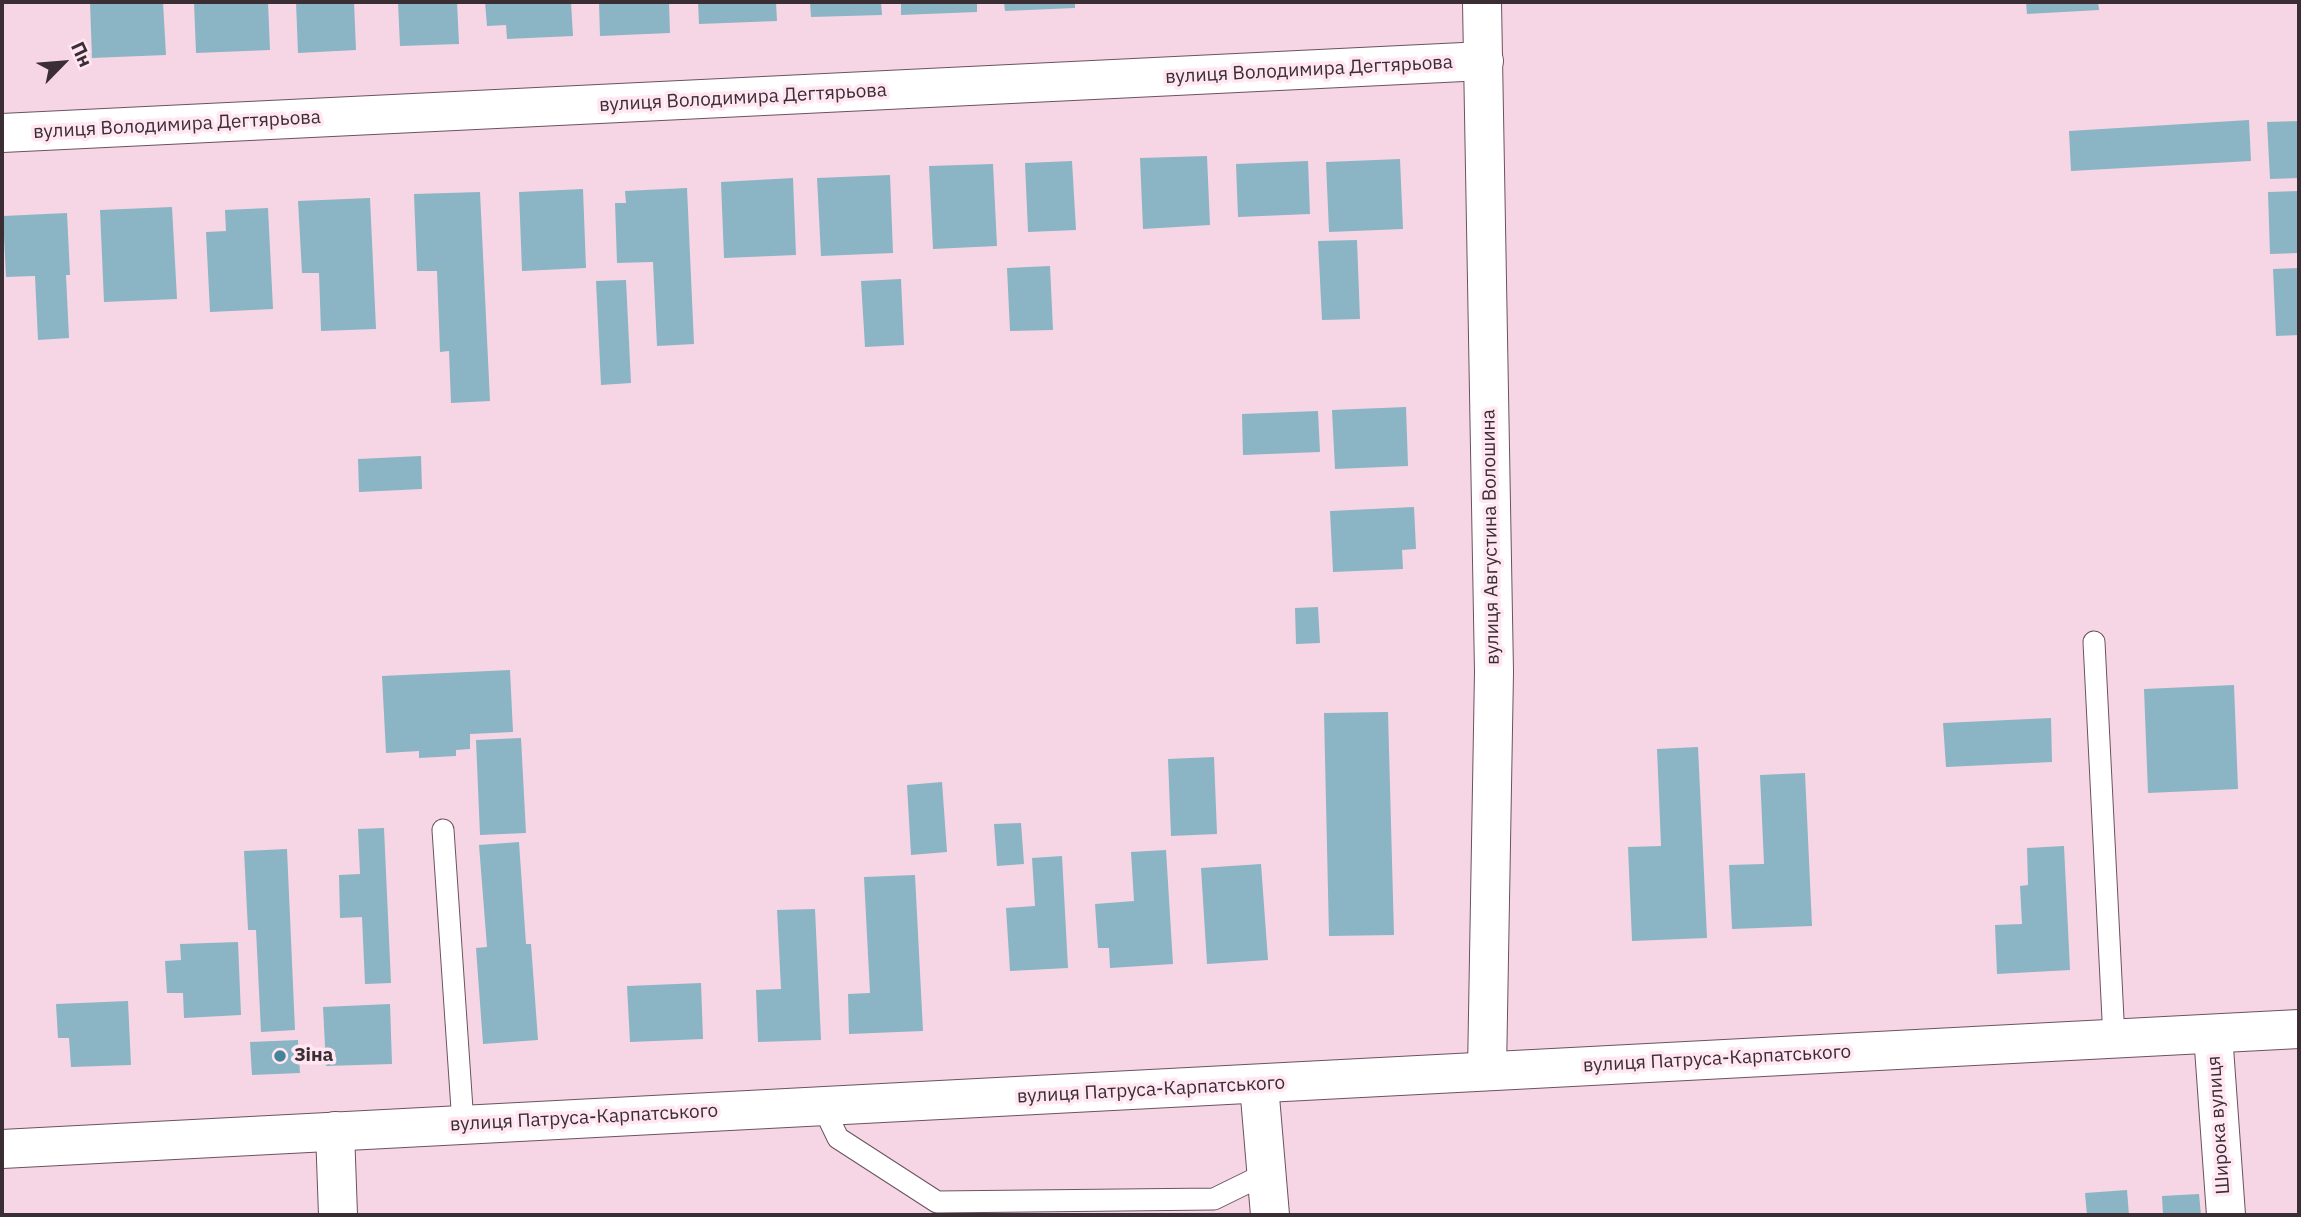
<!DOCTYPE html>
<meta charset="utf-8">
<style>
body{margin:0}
#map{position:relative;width:2301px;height:1217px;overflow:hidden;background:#f6d6e5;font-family:"IBM Plex Sans",sans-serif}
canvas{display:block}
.frame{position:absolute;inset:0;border:4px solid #3a2e34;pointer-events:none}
.north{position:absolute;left:28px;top:28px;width:70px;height:70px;-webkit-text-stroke:5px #ffe6f1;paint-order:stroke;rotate:65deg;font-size:19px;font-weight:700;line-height:28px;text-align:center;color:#3a2e34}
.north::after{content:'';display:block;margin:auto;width:24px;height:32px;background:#3a2e34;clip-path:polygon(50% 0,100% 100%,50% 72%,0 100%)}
</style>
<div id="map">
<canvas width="2301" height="1217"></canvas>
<div class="frame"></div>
<div class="north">Пн</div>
</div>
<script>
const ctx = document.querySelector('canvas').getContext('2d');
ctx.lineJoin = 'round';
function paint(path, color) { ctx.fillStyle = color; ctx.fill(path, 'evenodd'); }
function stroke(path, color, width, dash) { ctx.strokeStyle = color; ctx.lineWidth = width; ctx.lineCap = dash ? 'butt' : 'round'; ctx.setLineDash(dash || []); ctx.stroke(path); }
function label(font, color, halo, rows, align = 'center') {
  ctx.font = font + ' "IBM Plex Sans",sans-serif'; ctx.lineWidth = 7; ctx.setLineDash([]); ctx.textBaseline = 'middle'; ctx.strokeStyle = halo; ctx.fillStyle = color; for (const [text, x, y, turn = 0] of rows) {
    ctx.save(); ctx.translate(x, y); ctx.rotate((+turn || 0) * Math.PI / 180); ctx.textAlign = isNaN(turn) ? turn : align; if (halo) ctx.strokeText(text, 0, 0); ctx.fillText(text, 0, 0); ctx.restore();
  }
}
paint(new Path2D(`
 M90,2H163L166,55L92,58Z
 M194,2H268L270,50L196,53Z
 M296,2H354L356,50L298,53Z
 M398,2H457L459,44L400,46Z
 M485,2H571L573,36L507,39L506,25L487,26Z
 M599,2H669L670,33L600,36Z
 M698,2H776L777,21L699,24Z
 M810,2H881L882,15L811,17Z
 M901,2H977V12L901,15Z
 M1004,2H1075V8L1005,11Z
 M2026,2H2098L2099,10L2027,14Z
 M2249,120L2251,161L2071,171L2069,131Z
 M2299,121V178L2270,179L2267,122Z
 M1207,156L1210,225L1143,229L1140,158Z
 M1400,159L1403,229L1329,232L1326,162Z
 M1072,161L1076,230L1028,232L1025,163Z
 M1308,161L1310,214L1238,217L1236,164Z
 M993,164L997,246L933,249L929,166Z
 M890,175L893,253L821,256L817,178Z
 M793,178L796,255L724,258L721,182Z
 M687,188L694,344L657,346L653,262L617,263L615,203H626L625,191Z
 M583,189L586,268L522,271L519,192Z
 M2299,191V253L2270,254L2268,192Z
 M480,192L490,401L451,403L449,351L440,352L437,271H417L414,194Z
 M370,198L376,329L321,331L319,273H302L298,201Z
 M172,207L177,299L104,302L100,210Z
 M268,208L273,309L210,312L206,232L226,231L225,210Z
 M67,213L70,275H66L69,338L38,340L35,276L6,277L3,216Z
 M1357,240L1360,319L1322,320L1318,241Z
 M1050,266L1053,330L1010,331L1007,268Z
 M2299,268V335L2276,336L2273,269Z
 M901,279L904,345L865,347L861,281Z
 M626,280L631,383L601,385L596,281Z
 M1406,407L1408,466L1335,469L1332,410Z
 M1318,411L1320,452L1243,455L1242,414Z
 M421,456L422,489L359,492L358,459Z
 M1414,507L1416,549L1402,550L1403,569L1333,572L1330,511Z
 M1318,607L1320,643L1296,644L1295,608Z
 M510,670L513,732L470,734V749L456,750V756L419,758V751L386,753L382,676Z
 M2234,685L2238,789L2148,793L2144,689Z
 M1388,712L1394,935L1329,936L1324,713Z
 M2051,718L2052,762L1946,767L1943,723Z
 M521,738L526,833L480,835L476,740Z
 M1698,747L1707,938L1632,941L1628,847L1661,846L1657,749Z
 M1214,757L1217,834L1171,836L1168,759Z
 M1805,773L1812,926L1732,929L1729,865L1764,864L1760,775Z
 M942,782L947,852L911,855L907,785Z
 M1021,823L1024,864L997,866L994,824Z
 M384,828L391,983L365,984L362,917L340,918L339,875L360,874L358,829Z
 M519,842L526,944H531L538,1040L483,1044L476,948L487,947L479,845Z
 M2064,846L2070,970L1997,974L1995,925L2022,924L2020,886L2028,885L2027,848Z
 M287,849L295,1030L261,1032L256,930H248L244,851Z
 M1166,850L1173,964L1110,968L1109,948H1098L1095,904L1134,901L1131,852Z
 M1062,856L1068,968L1010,971L1006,908L1035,906L1032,858Z
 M1261,864L1268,960L1207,964L1201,868Z
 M915,875L923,1031L849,1034L848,994L870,993L864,877Z
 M815,909L821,1040L758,1042L756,990L781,989L777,910Z
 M238,942L241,1015L184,1018L183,993H167L165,961L181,960L180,944Z
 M701,983L703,1039L630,1042L627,986Z
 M128,1001L131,1065L71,1067L69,1038H58L56,1004Z
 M390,1004L392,1064L326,1066L323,1007Z
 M298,1040L300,1073L252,1075L250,1042Z
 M2127,1190L2129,1215H2087L2085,1193Z
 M2199,1194L2201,1215H2163L2162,1196Z`), '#8bb5c4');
const service = new Path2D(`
 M2094,642L2114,1039
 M443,830L463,1124
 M823,1107L838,1138L937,1202L1214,1199L1267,1173`);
const minor = new Path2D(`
 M2,133L1484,61
 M2213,1034L2226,1215
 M1259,1085L1270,1215
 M335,1131L338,1215`);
const tertiary = new Path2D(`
 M1482,2L1494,672L1487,1071`);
const secondary = new Path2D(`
 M2,1149L2299,1029`);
stroke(service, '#6c525f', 23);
stroke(minor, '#6c525f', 40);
stroke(tertiary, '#6c525f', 40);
stroke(secondary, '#6c525f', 40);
stroke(service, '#fff', 21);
stroke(minor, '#fff', 38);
stroke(tertiary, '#fff', 38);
stroke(secondary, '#fff', 38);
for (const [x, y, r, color] of [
 [280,1056,7,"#468499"]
]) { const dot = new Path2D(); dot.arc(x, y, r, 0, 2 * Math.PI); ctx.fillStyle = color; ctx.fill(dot); stroke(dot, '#ffe6f1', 2.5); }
label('19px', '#3a2e34', '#ffe6f1', [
 ["вулиця Володимира Дегтярьова",1309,70,-3],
 ["вулиця Володимира Дегтярьова",743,98,-3],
 ["вулиця Володимира Дегтярьова",177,125,-3],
 ["вулиця Августина Волошина",1491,537,-91],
 ["вулиця Патруса-Карпатського",1717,1059,-3],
 ["вулиця Патруса-Карпатського",1151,1090,-3],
 ["вулиця Патруса-Карпатського",584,1118,-3],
 ["Широка вулиця",2219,1125,-94]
]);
label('bold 19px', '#3a2e34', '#ffe6f1', [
 ["Зіна",294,1056]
], 'left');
</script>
